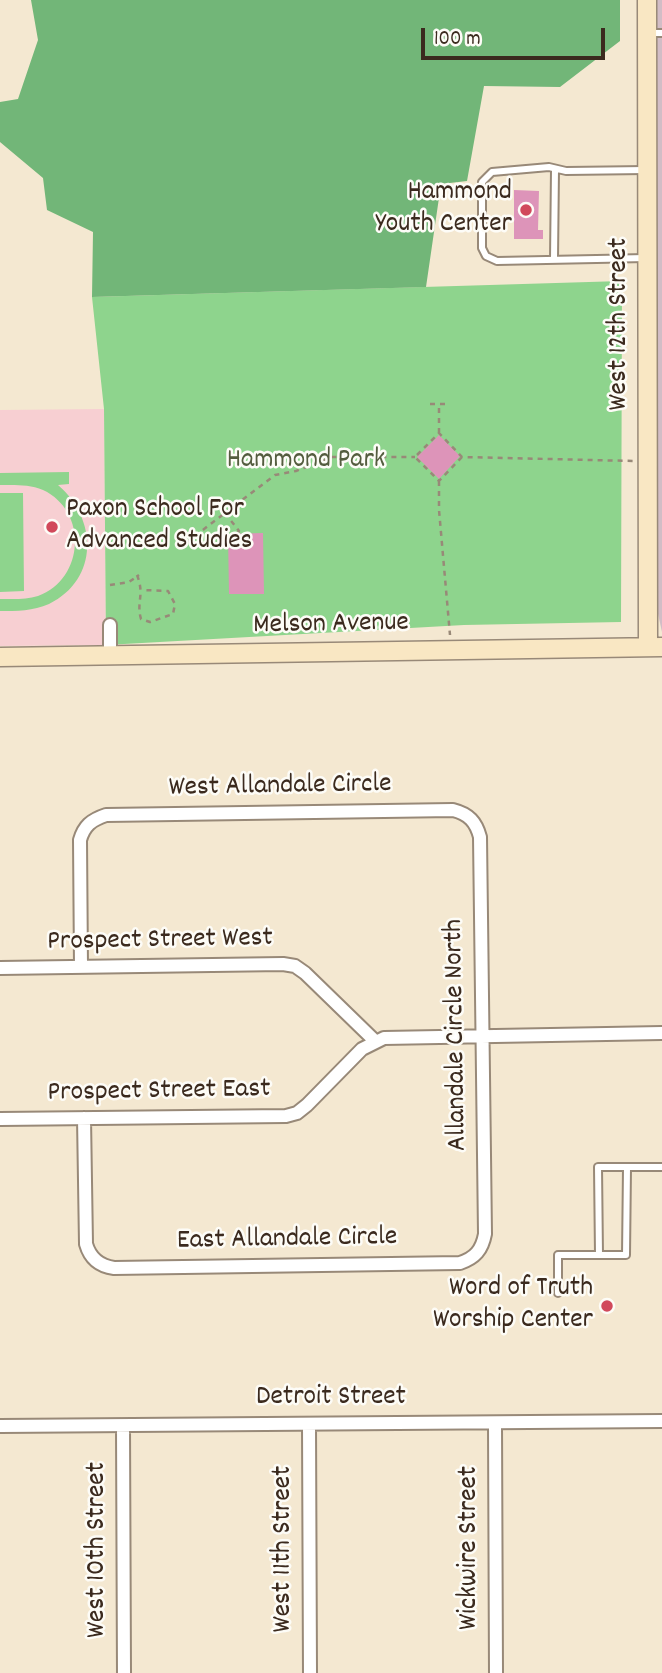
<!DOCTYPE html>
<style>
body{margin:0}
#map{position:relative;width:662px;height:1673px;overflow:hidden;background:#f4e8d1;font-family:Dekko,sans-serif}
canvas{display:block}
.scale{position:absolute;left:421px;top:28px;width:184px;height:32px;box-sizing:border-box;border:4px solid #3b2a1e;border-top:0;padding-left:9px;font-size:21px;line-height:24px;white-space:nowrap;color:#3b2a1e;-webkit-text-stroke:5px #fdfcf7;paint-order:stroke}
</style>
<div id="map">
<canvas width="662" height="1673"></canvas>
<div class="scale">100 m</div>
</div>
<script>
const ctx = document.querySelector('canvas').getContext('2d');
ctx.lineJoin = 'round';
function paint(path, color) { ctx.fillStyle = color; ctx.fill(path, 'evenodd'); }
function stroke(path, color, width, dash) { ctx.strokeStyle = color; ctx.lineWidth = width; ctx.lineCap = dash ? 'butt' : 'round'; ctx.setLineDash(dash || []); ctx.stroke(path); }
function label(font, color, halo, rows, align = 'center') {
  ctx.font = font + ' Dekko,sans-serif'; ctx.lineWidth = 5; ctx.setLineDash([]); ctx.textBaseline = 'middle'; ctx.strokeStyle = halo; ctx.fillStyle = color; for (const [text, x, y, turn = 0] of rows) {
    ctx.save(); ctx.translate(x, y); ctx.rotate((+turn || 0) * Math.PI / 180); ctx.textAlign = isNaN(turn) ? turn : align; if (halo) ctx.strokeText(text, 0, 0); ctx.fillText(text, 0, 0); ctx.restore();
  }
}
paint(new Path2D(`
 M104,409L106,645L0,646V410Z`), '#f7cfd2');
paint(new Path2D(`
 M654,0H662V632L654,596Z`), '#d2bdc6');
paint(new Path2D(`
 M622,281L621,622L464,625L106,645L104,409L92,297Z
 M69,472V484L58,485C97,518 100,579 49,604C33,611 17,611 0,611V599C12,599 26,600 38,596C85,579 88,511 43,490C29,484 14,485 0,485V473Z
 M0,493H23L24,591L0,592Z`), '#8ed48d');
paint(new Path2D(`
 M31,0H620V41L560,87L484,86L467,181L441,184L426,287L92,297L93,232L47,210L43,178L0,142V102L18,99L38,40Z`), '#72b678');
paint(new Path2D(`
 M514,190L539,191L538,230H543V239H514Z
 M439,435L460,456L439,479L417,457Z
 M263,533L264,594H229L228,534Z`), '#dd94b9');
const lane = new Path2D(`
 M649,33H662
 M646,170L566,171L549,167L492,172L482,182V248L486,256L497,261L646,258
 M554,259L555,169
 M627,1168L626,1255H599L598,1167H662
 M558,1293V1255H599`);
const street = new Path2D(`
 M110,625V656
 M81,967L80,840C84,826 91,820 106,815L453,810C469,814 476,822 480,837L485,1234C482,1250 475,1258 460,1263L114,1268C99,1266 90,1258 86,1244L84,1118
 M0,968L283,964L295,966L305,973L375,1041
 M0,1119L286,1116L297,1113L307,1105L362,1049L384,1038L662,1033
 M495,1423L496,1673
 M309,1424L310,1673
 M0,1426L662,1421
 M123,1426L124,1673`);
const secondary = new Path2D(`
 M647,0L648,647
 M0,657L662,647`);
stroke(lane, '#988978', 10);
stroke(street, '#988978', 16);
stroke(secondary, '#988978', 21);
stroke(new Path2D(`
 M430,404H439
 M439,433V404H449
 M462,457L439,481L415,457L439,433L462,457L634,461
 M439,481V510L450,635
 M225,513L239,531L237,534
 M187,542L275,475L296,471L332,457H415
 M137,575C145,595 136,602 141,619L150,622L173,614L175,604L168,591L143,590
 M110,585L129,582L139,575`), '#988978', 2.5, [5, 5]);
stroke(lane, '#fff', 6);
stroke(street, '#fff', 12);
stroke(secondary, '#f9e7c3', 18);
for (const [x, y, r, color] of [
 [526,210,7,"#d1495b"],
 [52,527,7,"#d1495b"],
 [607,1306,7,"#d1495b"]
]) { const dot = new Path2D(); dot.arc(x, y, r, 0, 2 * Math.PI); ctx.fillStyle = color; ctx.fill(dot); stroke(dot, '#fdfcf7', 2.5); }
label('28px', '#3b2a1e', '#fdfcf7', [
 ["Hammond",512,194],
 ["Youth Center",512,226],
 ["Paxon School For",66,511,"left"],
 ["Advanced Studies",66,543,"left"],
 ["Word of Truth",593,1290],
 ["Worship Center",593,1322]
], 'right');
label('28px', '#3b2a1e', '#fdfcf7', [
 ["West 12th Street",621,324,-90],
 ["Melson Avenue",331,626,-1],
 ["West Allandale Circle",280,788,-1],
 ["Prospect Street West",160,942,-1],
 ["Allandale Circle North",458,1035,-91],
 ["Prospect Street East",159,1093,-1],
 ["East Allandale Circle",287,1241,-1],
 ["Detroit Street",331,1399],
 ["Wickwire Street",471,1548,-90],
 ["West 11th Street",285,1549,-90],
 ["West 10th Street",99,1550,-90]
]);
label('28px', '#545d3f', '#fdfcf7', [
 ["Hammond Park",306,462]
]);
</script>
